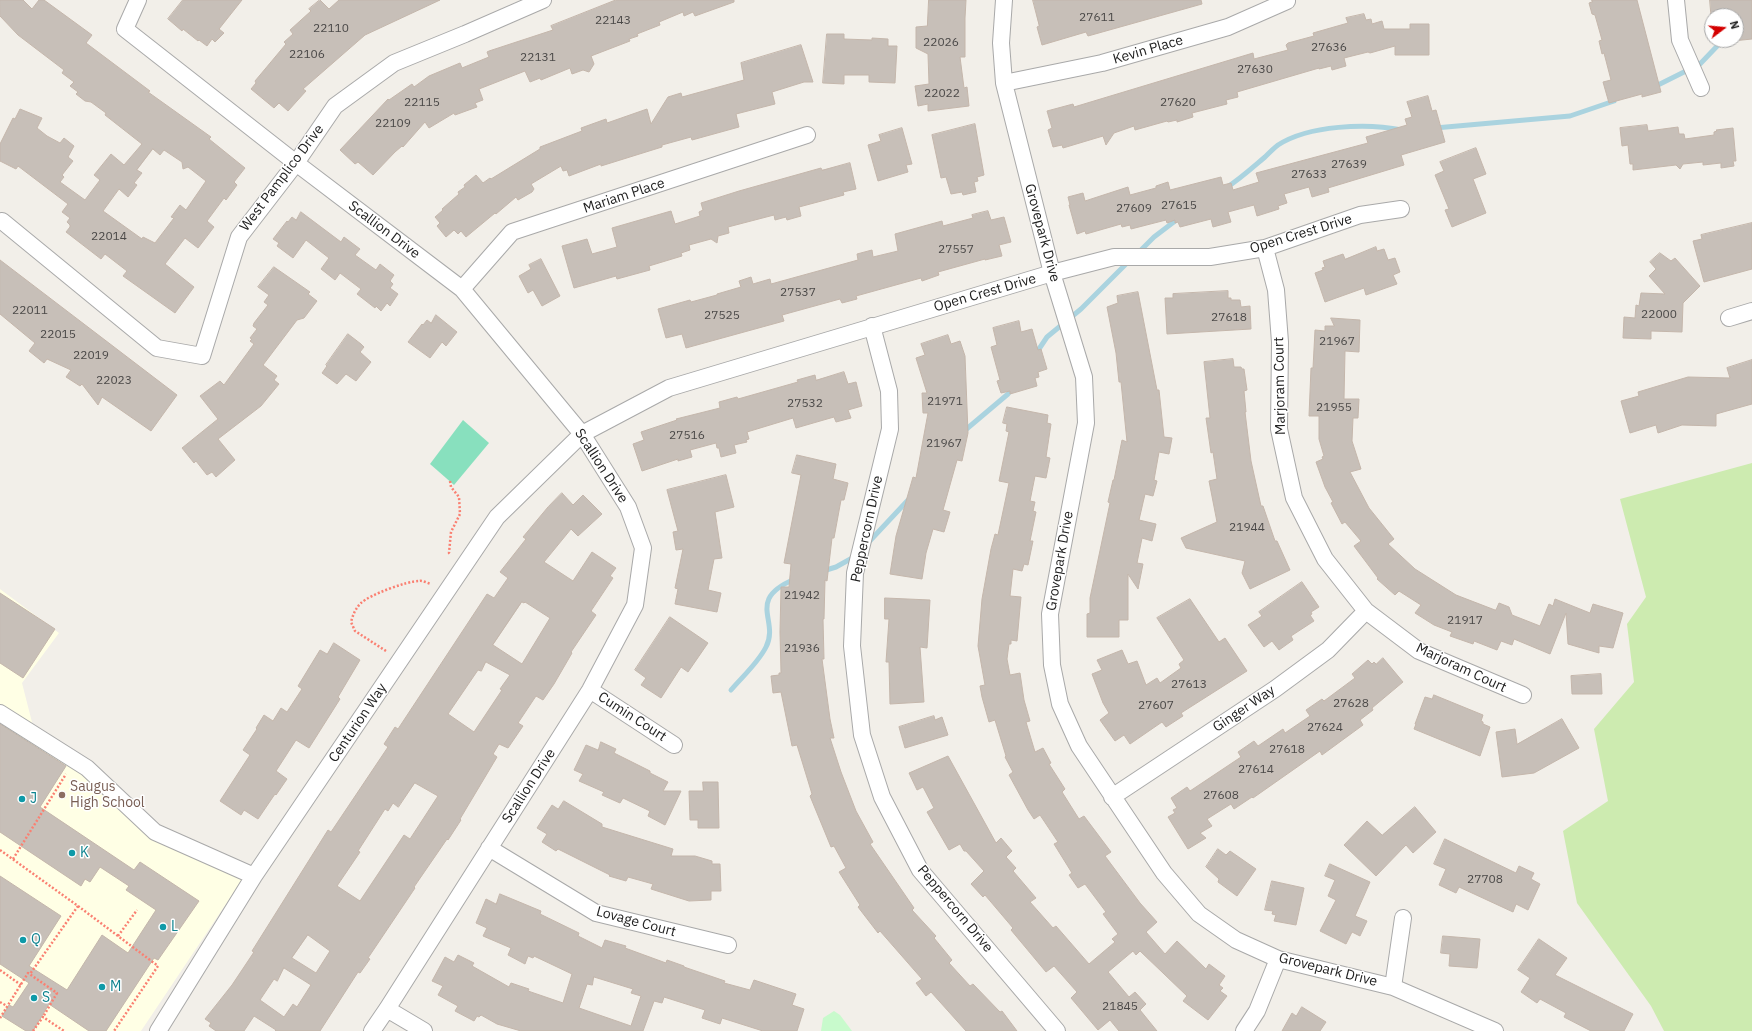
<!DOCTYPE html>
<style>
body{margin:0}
#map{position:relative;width:1752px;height:1031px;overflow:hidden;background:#f2efe9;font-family:"IBM Plex Sans",sans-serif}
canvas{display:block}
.north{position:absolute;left:1704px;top:8px;width:40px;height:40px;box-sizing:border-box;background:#fff;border:1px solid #a7a7a7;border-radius:50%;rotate:74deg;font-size:11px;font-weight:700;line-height:16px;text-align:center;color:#222}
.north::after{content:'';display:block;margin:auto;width:14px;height:18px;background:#d40000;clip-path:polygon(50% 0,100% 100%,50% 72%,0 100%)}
</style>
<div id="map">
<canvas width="1752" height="1031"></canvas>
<div class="north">N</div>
</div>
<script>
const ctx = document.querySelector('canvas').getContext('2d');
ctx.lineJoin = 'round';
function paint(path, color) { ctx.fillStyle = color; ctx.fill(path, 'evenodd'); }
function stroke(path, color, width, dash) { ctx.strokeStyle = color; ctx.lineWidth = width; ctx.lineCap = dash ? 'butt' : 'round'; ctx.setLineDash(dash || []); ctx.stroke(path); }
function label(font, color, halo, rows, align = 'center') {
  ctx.font = font + ' "IBM Plex Sans",sans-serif'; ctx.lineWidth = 3; ctx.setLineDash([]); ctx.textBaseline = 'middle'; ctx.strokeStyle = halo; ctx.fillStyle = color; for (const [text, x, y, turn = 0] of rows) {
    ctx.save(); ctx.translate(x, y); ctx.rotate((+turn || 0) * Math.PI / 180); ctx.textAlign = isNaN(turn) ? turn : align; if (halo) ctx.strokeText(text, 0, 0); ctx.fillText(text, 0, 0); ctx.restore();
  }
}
paint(new Path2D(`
 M0,589L59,633L22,683L34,730L157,825L250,868L141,1031H0Z`), '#ffffe5');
paint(new Path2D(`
 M1752,463V1031H1664L1651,1006L1577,903L1563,831L1608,801L1594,729L1634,682L1627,624L1646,597L1620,499Z`), '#cdebb0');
paint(new Path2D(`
 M834,1011L840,1015L852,1031H821L823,1018Z`), '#c8facc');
paint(new Path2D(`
 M463,420L489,443L454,485L430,464Z`), '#88e0be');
stroke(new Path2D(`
 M1654,87L1700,64L1723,40
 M1435,128L1570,116L1614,101
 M1226,188C1240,179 1252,168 1265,157C1269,153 1274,148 1278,145C1309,125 1367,123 1402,130
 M1138,253L1154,237L1179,218
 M1035,355L1047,337L1081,309L1129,261
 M963,432L1008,394L1013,386
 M867,544L909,499
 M823,571L836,567L854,557
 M731,690C742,677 758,663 766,647C780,620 745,600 795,579`), '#aad3df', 5);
const building = new Path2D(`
 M0,0H23L32,9L39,0H44L92,35L86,43L150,91L148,92L211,137L209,139L245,168L234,182L237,185L226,200L224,198L207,221L214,227L198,248L185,238L165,264L194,287L175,313L123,276L127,271L105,254L101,259L66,232L70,227V225L67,222L70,218L62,212L68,204L18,166L16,169L0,161V144L13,118L15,119L20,109L42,118L37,128L47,136L60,143L64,138L74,146L68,157L73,161L62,175L64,177L60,182L85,200L100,180L94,175L111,154L124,165L142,144L105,115L106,113L91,102L85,101L76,94L78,92L70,86L74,82L62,73L64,70L18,35L0,16ZM153,149L160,155L164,150L182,162L183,169L188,167L206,181L186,210L180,205L171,217L174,218L155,243L143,237L142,239L103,211L119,189L128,197L137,185L134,183L142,173L137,170Z
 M183,0H242L219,29L224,33L215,42L212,39L207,46L199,40L198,41L183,29L182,31L168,19Z
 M320,0L329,9L339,0H440L365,35L303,89L306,91L288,111L279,103L274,108L251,89L256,83L255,81L286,44L284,42L293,34L290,30L311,11L309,9Z
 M616,0H734V2L695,16L693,12L684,16L683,12L659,22L660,25L637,34L638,36L629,39L630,41L591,56L594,64L589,72L583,70L572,74L570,68L541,80L540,78L530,82L525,71L479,89L483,100L475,103L477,107L455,115L454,113L429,128L425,122L403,147L402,146L395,152L373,175L358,162L355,164L340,150L388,99L389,100L412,84L414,87L429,76L460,63L462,68L489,57L487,52L489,51L553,30L551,26Z
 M929,0H966L965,18V57H960L964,88L967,87L969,106L928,111V104L918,106L915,86L929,84L928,54L916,48V27L927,26Z
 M1033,0H1201L1202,4L1088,36L1086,32L1042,45L1037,27L1039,26Z
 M1592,0H1637L1661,92L1642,97V94L1609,103L1603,82L1611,80L1604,53L1602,54L1599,41L1602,40L1595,15L1592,14L1589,3L1592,2Z
 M1710,0H1752V39L1713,43V40H1736V16H1712V27Z
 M1364,14L1366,20L1371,19L1372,24L1382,21L1384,29H1410V24H1429V55H1395V46L1370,53L1368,52L1344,58L1346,66L1332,70L1331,66L1319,69V68L1237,92L1238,97L1226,100L1227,104L1192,113L1193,117L1177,122V120L1168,122L1167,121L1135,130L1134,126L1114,133L1106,145L1103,136L1063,148L1062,145L1053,147L1048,130L1052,128L1047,111L1073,104L1074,107L1253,53L1254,59L1288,50L1286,45L1288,43L1314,36L1313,33L1348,23L1346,18Z
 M827,34H844V39L872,40V38L888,39V46H897L895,83L869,82V75H844V84L823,83Z
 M801,45L813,82H804L772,92L775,104L736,114L739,127L692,140L691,137L662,145V147L601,166V164L569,176L567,170L563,171L561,166L531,184L534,189L532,192L518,200L516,197L496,214L495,213L466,237L461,231L458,234L454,230L446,237L437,226L440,223L435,217L443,210L442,209L459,194L458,192L465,187L464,185L476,175L483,183L490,178L491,179L540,149V147L582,131L581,128L606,119L607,123L647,109L651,124L668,97L681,93L682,97L744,80L741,63Z
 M1428,96L1432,111L1436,110L1445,142L1401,155L1404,165L1328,188L1329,192L1312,197L1309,187L1284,194L1287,203L1278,206L1279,209L1257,216L1254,205L1228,212L1231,222L1213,227L1211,219L1180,227L1178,222L1175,223V220L1167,223L1166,220L1131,229L1130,225L1122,227L1121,224L1086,234L1085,231L1077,234L1069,205H1070L1068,197L1083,193L1085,201L1128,187L1130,195L1156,188V186L1168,182L1170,190L1221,177L1223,185L1231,183L1233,190L1259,182L1256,173L1368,143L1366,137L1407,125L1405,119L1412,117L1407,102Z
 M975,124L984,175L977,177L978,181L974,182L976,192L963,195L962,192L951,194L946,177L941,178L932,135Z
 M1647,125L1648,131L1678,127L1679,134H1684L1685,139L1714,135V132L1717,131L1716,130L1733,128L1736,161H1733L1734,166L1721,168V163L1703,165V162L1683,164L1680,169L1676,165L1633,170V164H1630L1628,145L1622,146L1620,128Z
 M902,128L912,164L906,165L908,172L878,181L868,145L881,141L879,135Z
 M1476,148L1486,174L1473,179L1486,213L1452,227L1445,210L1449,209L1435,175L1444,171L1440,162Z
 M850,163L856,189L843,192L844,195L799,207L801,216L787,220L786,217L775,220L774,215L728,227L729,233L718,236L717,243L711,239L689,245L690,250L681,253L682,256L649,266L650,270L617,279L616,276L574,288L562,246L587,239L592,254L617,247L612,228L671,211L675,224L700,216L699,212L703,210L701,203L739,191L821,168L822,170Z
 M988,211L991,220L1004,217L1011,242L999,245L1002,256L985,260V259L938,272L939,275L922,281L921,278L856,296L857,299L842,303L840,299L782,315L784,321L686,348L682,334L666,338L658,309L690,300L691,302L717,295V294L741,287L739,281L751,277L753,284L770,279L771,284L858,260L857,254L872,250L873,257L898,251L895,234L942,221L943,226L973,218L972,215Z
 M301,212L341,242L344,237L360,249L355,255L376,270L380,264L394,275L390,281L393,284L390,288L398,294L390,306L387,303L381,311L376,306L375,308L357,294L361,289L340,273L335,280L321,269L329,258L306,240L293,258L277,246L279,243L273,239L287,221L288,222L292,217L296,220Z
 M1752,223V269L1704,282L1693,241L1702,239L1701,235Z
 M1376,247L1377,251L1384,249L1388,260L1395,258L1400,272L1393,275L1397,284L1366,295L1364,288L1325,302L1315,273L1323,270L1322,268L1325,267L1323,261L1343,254L1345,259Z
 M1660,253L1671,261L1675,258L1700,286L1683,303L1682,332L1651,331V339L1623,338L1624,317L1635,318L1636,305L1639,306L1641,293L1665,294L1649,276L1656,269L1650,262Z
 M541,259L560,296L542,306L533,290L528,293L519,276L531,269L529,265Z
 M0,260L177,395L151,431L102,397L98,405L82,384L80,386L66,377L71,370L47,359L44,363L29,351L35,343L0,314Z
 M274,267L310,292L308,294L317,301L304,318L297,320L263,365L277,376L274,380L279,384L261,406L218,439L235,460L216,477L212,472L207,475L196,461L194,463L182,448L218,419L200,396L220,381L224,385L254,344L250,341L252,339L250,338L257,329L253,326L254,323L268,305L264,302L269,295L258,287Z
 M1228,291V298H1231V300H1240L1241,307L1250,306L1251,329L1167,334L1165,298H1173V294Z
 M1138,292L1157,390H1159L1164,437L1172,438L1169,454L1159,452L1154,480L1157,481L1153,496L1145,494L1139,520L1156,524L1152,541L1142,538L1137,563L1143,564L1138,589L1128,574V620H1119V637H1087V614L1090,613V598L1110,503L1108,502L1113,480H1114L1122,440L1127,442L1121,382H1119L1116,353L1107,307L1118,303L1117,296Z
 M436,315L457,332L446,346L442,342L430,358L408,342L422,324L423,325L427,320L431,323Z
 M1331,318L1360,320L1359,352L1345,351L1344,399H1359L1358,418H1353L1352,441L1361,469L1350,472L1369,508L1394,539L1388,544L1415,569L1456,595L1495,610H1496L1499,603L1509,607L1512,615L1540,626L1549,604L1553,606L1555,599L1590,613L1593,604L1623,613L1613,648L1599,646V653L1568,644L1566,613L1550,654L1514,639L1512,645L1501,641L1497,650L1474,641L1473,644L1450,636L1452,632L1434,625L1415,613L1421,605L1399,591L1395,595L1377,579L1378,578L1354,546L1361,541L1345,522L1342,524L1331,503L1333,502L1325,487L1316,462L1323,459L1322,457L1324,456L1319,439V416H1309L1311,368H1313L1315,330L1325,331V326H1334Z
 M1019,321L1021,332L1032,329L1038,350L1041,349L1047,369L1038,372L1039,377L1035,378L1037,386L1010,394V391L1001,393L997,381L1000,380L991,347L997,345L993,328Z
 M348,334L361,344L364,347L360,352L371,362L356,381L346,374L337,384L322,373L327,366L326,365Z
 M948,335L951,344L960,341L965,356L968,433L962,461L957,460L943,510L950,512L944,532L933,529L926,553L922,579L890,574L896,536L913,477L916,478L928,413H923L922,393H927L916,358L925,355L921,344Z
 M1233,359L1234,367H1241L1242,369H1244L1247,390L1244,391L1246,412H1245L1251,461L1261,506H1263L1275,541H1277L1290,570L1250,589L1242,573L1245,561L1186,548L1181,538L1217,522L1209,481L1217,479L1213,452L1211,453L1206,418H1210L1204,362Z
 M1752,360V404L1716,414V426L1682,425L1658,433L1656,425L1630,433L1621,401L1639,396L1638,392L1688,377L1730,378L1727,368Z
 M844,372L848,384L856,382L862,406L848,410L851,418L836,422L834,417L796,428L793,418L747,432L749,439L746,440L747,442L734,445L736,453L721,457L719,448H717L716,443L690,450L692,457L678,461V459L642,471L633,444L644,440L641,432L677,420L676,419L720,408L719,402L737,397L738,399L798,382L797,380L815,375L816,380Z
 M1007,407L1048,415L1047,423L1051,424L1046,457L1050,458L1046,478L1035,476L1030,501L1035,502L1033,511L1036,512L1030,541H1033L1028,565L1024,564L1022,571L1013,569L1010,596L1021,597L1017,641L1011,640V644H1009L1007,659L1010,675L1020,673L1024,700L1030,721L1026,722L1035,752L1043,748L1051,763L1049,764L1065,789L1062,792L1079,819L1084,816L1111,852L1105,856L1140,903L1157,922L1146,932L1165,954L1177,941L1206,969L1209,964L1225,976L1219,985L1223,988L1220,991L1227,996L1208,1020L1183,1001L1187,996L1140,951L1136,955L1133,951L1108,972L1129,997L1135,992L1146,1004L1140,1010L1157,1031H1119L1110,1020L1098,1030L1071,998L1077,992L1054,966L1046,972L1011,930L1013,928L985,895L983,897L971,884L984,871L966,851H964L960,844L949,850L927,812L934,808L923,787L917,790L909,773L948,756L996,843L1001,838L1012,851L1006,857L1016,868L1013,871L1036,898L1030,902L1053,928L1056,926L1089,964L1115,942L1112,939L1118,934L1103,914L1106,912L1085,884L1078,888L1069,875L1072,873L1054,844L1058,842L1040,815L1034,819L1028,810L1009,775L1013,772L1005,757L1006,756L995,720L989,722L982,697L980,686L985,685L978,646L982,599L991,549L995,534L998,535L1009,483L999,481L1009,432L1006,431L1007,424L1003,423Z
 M797,455L836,464L833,479L848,483L844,500H841L834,538H832L827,581L825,580L824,619H823L824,659H822L830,719L834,738H830L841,772L856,811L873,842L870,844L914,908L912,910L936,936L934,938L952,960L949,963L970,986L973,984L1000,1012L1002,1011L1017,1031H966L931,992L926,996L916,983L922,979L880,931L878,933L858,907L860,905L839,872L846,868L834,846L831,847L810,796L812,794L797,745L792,746L781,692L773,693L771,676L779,675V673H781L780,632L781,587H789L791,564L784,563L801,475L792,473Z
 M726,475L734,507L715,512L722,558L714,559L708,590L721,593L717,612L675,604L678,589L675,588L683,549L676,550L673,532L678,531L667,490Z
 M562,493L573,505L583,495L602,514L578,536L571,529L544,562L573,581L592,552L616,568L610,576L613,578L591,611L596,615L571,652L572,653L554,684L543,700L536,696L518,723L523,726L508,748L499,744L493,754L497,757L460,819L461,820L448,840L447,839L414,887L415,888L368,958L370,959L360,973L358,972L320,1031H275L276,1030L254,1016L244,1031H216L209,1026L211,1023L205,1019L232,985L254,952L252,951L328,830L331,832L388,747L384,744L395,727L398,729L487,594L494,598L508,578L500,572L526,539L523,537L548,507ZM522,602L524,603L525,602L550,618L522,664L493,645ZM486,662L510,675L500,689L502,690L474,732L448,714L478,670L481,671ZM415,783L438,796L410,839L404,835L360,901L337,886L360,852L358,851L385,809L388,811L393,803L398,807ZM308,935L330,951L316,973L292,958ZM284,968L311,985L297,1007L293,1004L284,1017L260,1000L274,979L277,981Z
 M1302,582L1319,607L1311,612L1312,614L1310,615L1314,621L1291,636L1293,640L1279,650L1272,641L1264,647L1248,625L1262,616L1259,612Z
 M0,593L55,629L23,678L0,663Z
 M885,598L930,600L927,648L920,647L924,702L890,704L889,662H886L889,619H885Z
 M1190,599L1219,642L1225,638L1247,671L1181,713L1183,716L1166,727L1162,722L1130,744L1124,735L1115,741L1100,720L1109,713L1103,703L1092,674L1102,670L1097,660L1122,650L1128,664L1137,661L1146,685L1157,678L1160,683L1181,668L1179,664L1184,660L1157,618Z
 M670,617L708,643L688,672L681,667L661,698L641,685L646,678L635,670Z
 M334,643L360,660L338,697L340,699L309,748L296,740L276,771L287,779L276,795L275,794L258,819L244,810L241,815L220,801L250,755L243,750L257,729L256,728L264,715L273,721L281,708L287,712L302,689L298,686L320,650L327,654Z
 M1383,658L1403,682L1372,708L1373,710L1360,720L1363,725L1322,755L1320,751L1253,798L1252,797L1234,809L1231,804L1207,819L1212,826L1200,833L1206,838L1188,849L1168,817L1175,813L1173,810L1177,808L1171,798L1187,787L1190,791L1241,757L1238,752L1254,741L1258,746L1283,729L1285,733L1310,716L1306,710L1322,699L1324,701L1355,678L1352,674L1368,660L1372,664L1374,662L1376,664Z
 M1601,674L1602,694H1572L1571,676Z
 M1434,695L1483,715L1481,721L1483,722V724L1490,727L1480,756L1414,729L1416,724H1415L1425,697L1432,699Z
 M934,716L935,720L942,717L948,735L905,748L899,727Z
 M1562,719L1579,748L1534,773L1502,777L1496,732L1515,729L1517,744Z
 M0,724L66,766L40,807L134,870L140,862L199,901L158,960L154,958L106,1031H89L49,1004L33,1031H26L2,1016L9,1005L13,1007L29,983L0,964V876L61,916L29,966L67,990L102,935L128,953L156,910L126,890L129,886L100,867L90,882L85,879L81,886L0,832Z
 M601,742L616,749L614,753L650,771V773L668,782L663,791H681L665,825L648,816L650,811L623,798L620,803L602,795L604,792L579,781L583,774L574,770L586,745L598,750Z
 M703,782H718L719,828H698V820H690L689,791H703Z
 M564,801L602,824V827L673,849L671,856H695L712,861V864H720L721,891H711V900L689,901L651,889L653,884L628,877L626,881L609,876L610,875L558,849L556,851L542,842L547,834L537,828L552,805L558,809Z
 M1415,807L1436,832L1413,853L1406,845L1376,876L1344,845L1367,821L1382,835Z
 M1445,839L1516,873L1519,866L1534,873L1531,879L1540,884L1528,910L1516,904L1513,912L1459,887L1456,893L1439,885L1446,869L1434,864Z
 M1218,849L1226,855L1230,851L1256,869L1237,896L1218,882L1219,879L1206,867Z
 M1330,864L1370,882L1355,916L1367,921L1360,936L1352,932L1346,944L1320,931L1336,900L1328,896L1335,880L1325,876Z
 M1272,881L1304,888L1296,925L1274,921L1276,915L1272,914L1273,911L1265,910Z
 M500,894L541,911L540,914L579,933L578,936L602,948L605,940L626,946L625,948L666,963L667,960L684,966V967L725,981L724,983L750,990L754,980L796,994L792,1005L804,1009L797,1031H763L722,1018L720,1024L702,1018L705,1010L664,997L662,1003L654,1001L643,1031H521L497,1024L481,1015L479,1017L477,1016L474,1021L455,1011L458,1006L438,995L443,986L432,981L445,957L454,962L458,955L474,963L472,966L509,987L511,983L529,989L528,991L563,1003L572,974L534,956L533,958L528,956L525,964L508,955L511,948L483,936L487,928L476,923L486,899L496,904ZM594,977L633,989L631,993L641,996L631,1026L579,1008L587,984L592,985Z
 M1443,936L1480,939L1477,968L1449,966L1450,954L1441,953Z
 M1539,939L1567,958L1555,975L1633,1014L1624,1031H1591L1564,1017L1566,1013L1540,999L1537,1003L1521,992L1530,978L1518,970Z
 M1302,1007L1326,1022L1320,1031H1282L1292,1013L1296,1016Z`);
paint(building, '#c7bfb8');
stroke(building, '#c4b6ab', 1);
const minor = new Path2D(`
 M138,0L125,29L296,163L462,289L582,434L628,507L643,548L635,605L590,690L387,1009L372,1031
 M1004,0L1001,43L1004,83L1052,273L1084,377L1086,423L1050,614L1052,665L1060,704L1079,746L1164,873L1199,914L1236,940L1278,959L1393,987L1495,1031
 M1676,0L1680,40L1701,88
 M1004,83L1102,63L1228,27L1287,1
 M2,221L157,348L202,356L239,237L296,163L335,106L394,63L465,34L543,0
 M1265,248L1276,290L1280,342L1279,429L1294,498L1325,559L1366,611L1419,651L1523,695
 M462,289L512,232L807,135
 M1729,318L1752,311
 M872,326L889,391L890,429L855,573L852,646L862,735L882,797L920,870L1057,1031
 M590,690L674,745
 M0,713L87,768L155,832L254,876
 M1112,797L1275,689L1328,650L1366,611
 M489,848L596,913L728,945
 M1393,987L1403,918
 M387,1009L424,1031
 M158,1031L254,876L497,517L582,434L669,388L1052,273L1114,257H1210L1265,248L1360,215L1401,209
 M1244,1031L1257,1011L1278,959`);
stroke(minor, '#a9a9a9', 18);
stroke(new Path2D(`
 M450,481L451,487L459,497L460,514L451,532L449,553L451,555
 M386,651L355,631L351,622C353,615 355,609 361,603C369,595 407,581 419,581C422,580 427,583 431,584
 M0,850L78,906L30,974
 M13,859L66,774
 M78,906L158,966L114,1031
 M118,936L137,910
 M0,970L21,985
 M0,1002L7,1006
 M0,1018L28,973L57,993L43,1017
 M33,1031L43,1017L64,1031`), '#fa8072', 2.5, [2, 2]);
stroke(minor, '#fff', 16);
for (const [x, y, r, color] of [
 [62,795,4,"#8d6e63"],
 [22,799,4,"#0f9aa8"],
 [72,853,4,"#0f9aa8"],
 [163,927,4,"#0f9aa8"],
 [23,940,4,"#0f9aa8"],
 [102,987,4,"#0f9aa8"],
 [34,998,4,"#0f9aa8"]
]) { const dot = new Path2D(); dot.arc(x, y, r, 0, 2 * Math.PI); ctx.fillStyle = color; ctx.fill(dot); stroke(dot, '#fff', 1.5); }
label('12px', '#4b4948', null, [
 ["27611",1097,18],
 ["22143",613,21],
 ["22110",331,29],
 ["22026",941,43],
 ["27636",1329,48],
 ["22106",307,55],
 ["22131",538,58],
 ["27630",1255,70],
 ["22022",942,94],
 ["22115",422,103],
 ["27620",1178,103],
 ["22109",393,124],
 ["27639",1349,165],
 ["27633",1309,175],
 ["27615",1179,206],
 ["27609",1134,209],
 ["22014",109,237],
 ["27557",956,250],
 ["27537",798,293],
 ["22011",30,311],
 ["22000",1659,315],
 ["27525",722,316],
 ["27618",1229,318],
 ["22015",58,335],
 ["21967",1337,342],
 ["22019",91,356],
 ["22023",114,381],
 ["21971",945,402],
 ["27532",805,404],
 ["21955",1334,408],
 ["27516",687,436],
 ["21967",944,444],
 ["21944",1247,528],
 ["21942",802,596],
 ["21917",1465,621],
 ["21936",802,649],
 ["27613",1189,685],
 ["27628",1351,704],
 ["27607",1156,706],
 ["27624",1325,728],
 ["27618",1287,750],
 ["27614",1256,770],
 ["27608",1221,796],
 ["27708",1485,880],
 ["21845",1120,1007]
]);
label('14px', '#222', '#fff', [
 ["Kevin Place",1148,50,-16],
 ["West Pamplico Drive",282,178,-53],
 ["Mariam Place",624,196,-18],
 ["Scallion Drive",384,230,37],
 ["Grovepark Drive",1042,233,75],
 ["Open Crest Drive",1301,234,-17],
 ["Open Crest Drive",985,293,-16],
 ["Marjoram Court",1280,386,-91],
 ["Scallion Drive",601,466,57],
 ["Peppercorn Drive",867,529,-78],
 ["Grovepark Drive",1060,561,-80],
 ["Marjoram Court",1461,668,25],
 ["Ginger Way",1244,709,-34],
 ["Cumin Court",632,717,33],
 ["Centurion Way",358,723,-56],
 ["Scallion Drive",529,786,-57],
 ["Peppercorn Drive",955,909,50],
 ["Lovage Court",636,922,15],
 ["Grovepark Drive",1328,970,14]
]);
label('14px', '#785e54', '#fff', [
 ["Saugus",70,787],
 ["High School",70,803]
], 'left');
label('14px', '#0d838f', '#fff', [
 ["J",30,799],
 ["K",80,853],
 ["L",171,927],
 ["Q",31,940],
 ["M",110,987],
 ["S",42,998]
], 'left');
</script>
